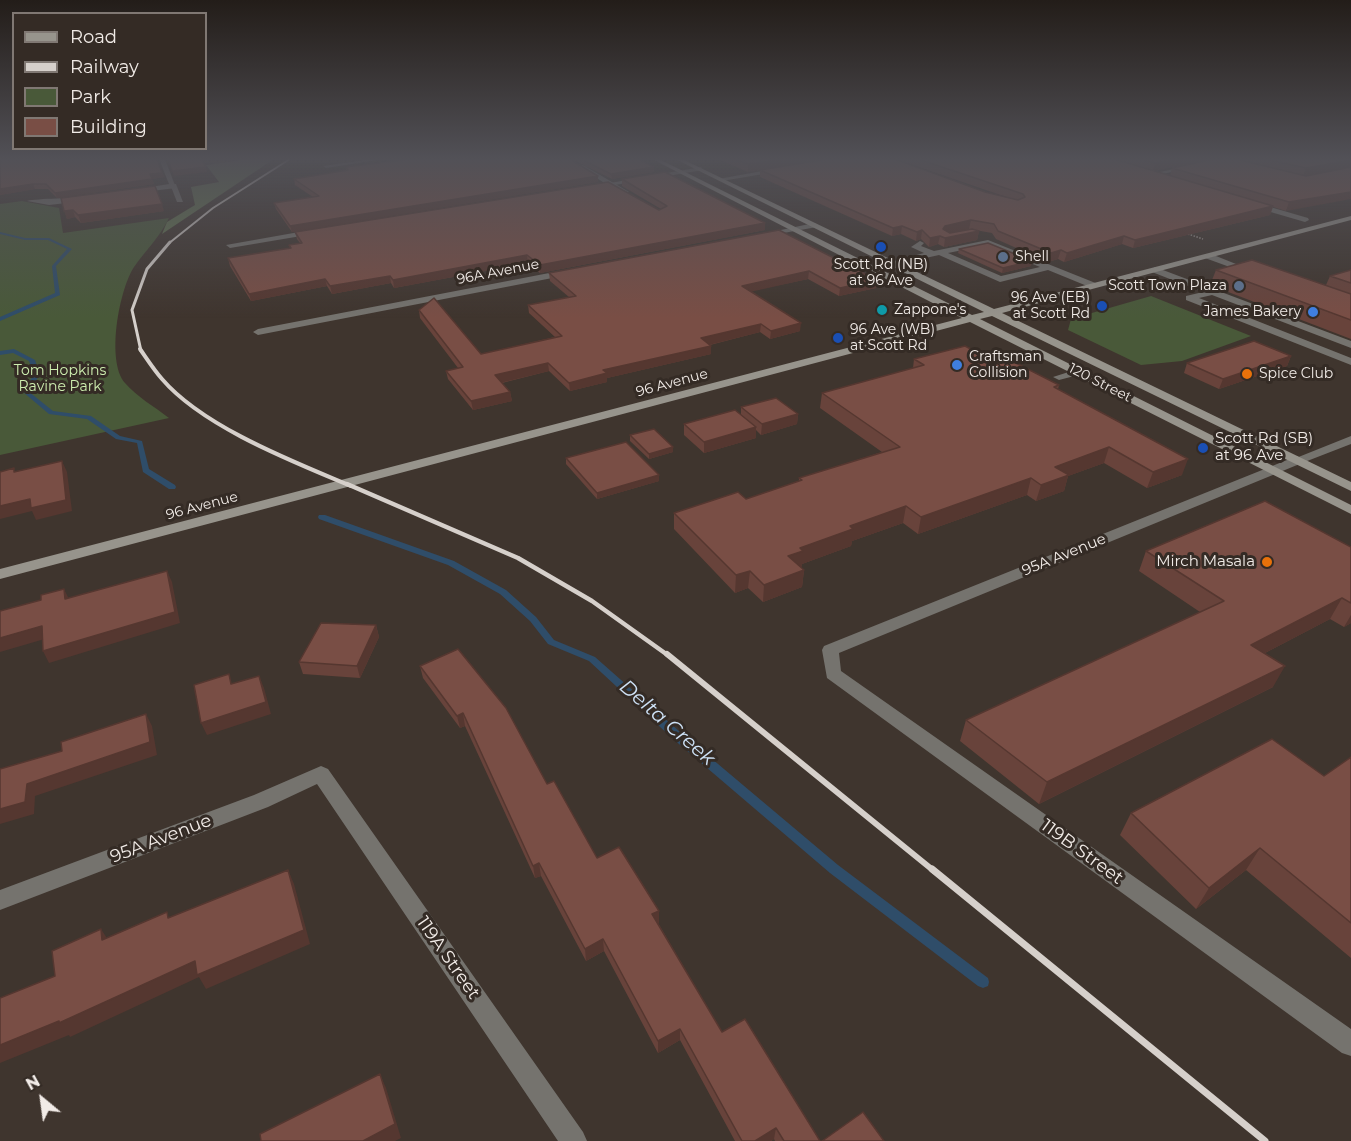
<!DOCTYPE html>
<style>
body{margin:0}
#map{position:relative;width:1351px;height:1141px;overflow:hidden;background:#3f352e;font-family:Montserrat,sans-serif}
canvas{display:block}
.legend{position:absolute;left:12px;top:12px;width:195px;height:138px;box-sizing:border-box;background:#342b25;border:2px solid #807873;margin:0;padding:8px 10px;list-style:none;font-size:18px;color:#f1ebe7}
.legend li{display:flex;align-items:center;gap:12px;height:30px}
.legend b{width:30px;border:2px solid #807873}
.north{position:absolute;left:12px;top:1069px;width:60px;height:60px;-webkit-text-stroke:4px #342b25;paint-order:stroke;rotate:331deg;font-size:16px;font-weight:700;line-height:24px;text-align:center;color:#f1ebe7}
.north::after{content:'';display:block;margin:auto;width:21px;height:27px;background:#f1ebe7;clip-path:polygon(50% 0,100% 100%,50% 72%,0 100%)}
</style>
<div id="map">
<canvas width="1351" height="1141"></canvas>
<ul class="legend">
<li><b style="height:8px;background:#97948c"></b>Road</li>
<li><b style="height:8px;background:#d6d0cb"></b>Railway</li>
<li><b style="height:16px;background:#495939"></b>Park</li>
<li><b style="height:16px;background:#794e45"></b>Building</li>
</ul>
<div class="north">N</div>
</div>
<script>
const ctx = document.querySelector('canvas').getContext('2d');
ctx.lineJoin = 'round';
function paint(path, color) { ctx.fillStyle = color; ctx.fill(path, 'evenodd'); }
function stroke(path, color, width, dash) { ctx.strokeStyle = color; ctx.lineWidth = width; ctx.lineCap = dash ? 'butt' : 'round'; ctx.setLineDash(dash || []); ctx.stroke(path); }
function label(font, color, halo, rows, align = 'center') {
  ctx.font = font + ' Montserrat,sans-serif'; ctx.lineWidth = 6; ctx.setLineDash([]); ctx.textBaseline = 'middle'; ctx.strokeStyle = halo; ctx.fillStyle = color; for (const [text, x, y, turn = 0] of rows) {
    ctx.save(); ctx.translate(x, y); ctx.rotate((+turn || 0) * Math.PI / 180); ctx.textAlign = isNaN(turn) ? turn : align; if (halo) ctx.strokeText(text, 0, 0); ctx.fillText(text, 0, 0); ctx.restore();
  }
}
paint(new Path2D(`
 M22,201L59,208L63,233L169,218C160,237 146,250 134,267C119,290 106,361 125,383C137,397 155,407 169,418L0,455V204Z
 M1151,296L1251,336L1182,361L1141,365L1068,330L1071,319Z`), '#495939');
paint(new Path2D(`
 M248,159H274L162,234L167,222L195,205L191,187L219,182L206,165Z`), '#61744f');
paint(new Path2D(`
 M0,232L25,238H49L72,249L56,266L60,295L0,321V317L55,293L52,266L67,249L48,240H25L0,234Z
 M14,349L35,360L40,375L28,391L53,411L91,416L120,436L142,441L149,469L175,485L176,487L175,489H169L143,472L137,443L116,439L87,419L49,414L23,392L22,391L34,375L29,361L13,353L0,355V351Z
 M319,515H325L454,561L506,590L536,617L554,640L595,657L680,732L838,865L988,978L989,982L988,986L983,988L978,986L830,873L672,738L589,661L548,644L530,621L500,594L448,565L319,519L318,517Z`), '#2f4d69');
stroke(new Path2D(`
 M1185,233L1203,239`), '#9b938e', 1.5, [1.5, 1.5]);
paint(new Path2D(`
 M579,165H583L629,192L622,194L579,167Z
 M170,184H176L183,202H177Z
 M988,240L1098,284L1100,286L1092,288L1048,270L1000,282L939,255L894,265L890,262L924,253L911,247L920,241L924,243L921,246L934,251ZM987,245L1040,267L1001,276L948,253Z
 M1205,254H1211L1256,272L1249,274L1205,258Z
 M1155,267L1351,341V348L1212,295L1199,298L1351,358V365L1186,300V296L1203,292L1152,272L1151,270Z
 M1078,369L1082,370V374L1059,380L1053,377Z
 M1351,436V444L1302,463L1297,464L1291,460Z`), '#75736e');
paint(new Path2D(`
 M159,159H165L176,188L135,193L138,189L169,184Z
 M370,159H386L326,168L323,166Z
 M1222,159H1233L1153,176L1150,174Z
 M701,167L703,170L591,189L587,187Z
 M779,168L781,171L722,181L718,179Z
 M81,197L84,201L49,205L27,201C30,199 72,198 81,197Z
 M1253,202L1308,218L1309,220L1305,222L1250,206Z
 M814,223L818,225L817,227L761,237L757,235Z
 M316,229H319V233L230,248L226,245Z
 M570,269L573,270V274L258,335L253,332L258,329Z
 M1297,456L1303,460L1302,463L839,653L841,671L1351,1029V1056L1342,1053L827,678L822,650L824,646Z
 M321,766L328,769L583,1132L587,1141H558L317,784L268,807L0,910V890L254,795Z`), '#75736e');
paint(new Path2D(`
 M652,159H659L972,315L984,312L675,159H682L994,309L1351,216V220L1002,313L1351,482V491L992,316L980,319L1351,505V514L970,322L0,579V569L962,318Z`), '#97948c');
stroke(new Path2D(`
 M168,244L213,208L290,159`), '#d6d0cb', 2);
stroke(new Path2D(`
 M141,351L132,310L147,269L170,242`), '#d6d0cb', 3);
stroke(new Path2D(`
 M140,349C147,359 154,370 162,379C203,427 294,462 351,486`), '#d6d0cb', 4);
stroke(new Path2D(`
 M347,484L518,558L592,601L669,656`), '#d6d0cb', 4.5);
stroke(new Path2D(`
 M667,654L934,871`), '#d6d0cb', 6);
stroke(new Path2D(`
 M932,869L1265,1141`), '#d6d0cb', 7);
paint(new Path2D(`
 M0,159H158L157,160L164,177L152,179L154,184L57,198L48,189H35L0,195Z
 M411,159H638L654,172L612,179L575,161V162L598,176V182L292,232L276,209L274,203L313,197L295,185L294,179L346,170V167Z
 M717,159H1213L1154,171L1170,175L1172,168L1214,159H1351V167L1303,176L1286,211L1273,207L1270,215L1133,248L1122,244L1064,262L1058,259L1048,262L996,239L992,233L975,230L979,231L977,240L944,247L938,244L929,247L921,239L916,241L901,234L892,236L760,177V170L748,172ZM901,161L1012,199L985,192Z
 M622,179L765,230L540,273L528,263L394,288L391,283L332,294L327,286L251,301L230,266L228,258L290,248L289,245L300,243L297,239L295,232L659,210L661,209L622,186Z
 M61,198L164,211L81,223L75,217L67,219Z
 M779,230L876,288L839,296L808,279L751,291L800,331L770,339L760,332L710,345L711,354L607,378V382L570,391L549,371L502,383L510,392L512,401L473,410L448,379L446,371L458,368L420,318L419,310L481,354L555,337L529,313L528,305L569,297L550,281L549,273Z
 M959,249L1031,266L1002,273L958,253Z
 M1216,270L1326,285L1330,276L1351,270V339L1210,285Z
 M1291,356L1287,366L1219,389L1184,373L1187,363Z
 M914,359L993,361L1059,385L1058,389L1182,475L1147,488L1104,463L1068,476L1064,491L1036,501L1027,495L918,534L903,523L852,541L851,546L802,564L801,568L804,570L802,587L763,602L748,588L735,593L674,529V513L746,499L799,481V478L882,452L820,408L822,393L913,368Z
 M741,407L798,414L797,424L761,435L756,430V438L704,453L684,435V424L741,415Z
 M630,435L673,452L649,459L630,441Z
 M566,458L659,481L597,499L566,464Z
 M1351,547V623L1344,627L1330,619L1265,653L1273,687L1039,804L960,741L966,720L1200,612L1139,571L1146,551Z
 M376,625L379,637L360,678L303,674L299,662Z
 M420,666L547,784L597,858L659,923H658L722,1032L820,1141H775L774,1139L771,1141H735L680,1040L658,1053L604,951L586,961L541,876L535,878L465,726L460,728L423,678Z
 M1351,757V958L1246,870L1196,909L1120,835L1131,813L1324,776Z`), '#68433b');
paint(new Path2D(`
 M786,159H831L748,172V164Z
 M1179,159H1213L1153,171L1155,163Z
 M1351,160V167L1303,176L1306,168Z
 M206,167L207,172L174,176L172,171Z
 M654,167V172L612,179L611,174Z
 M162,173L164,177L152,179L150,174Z
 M598,176V182L292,232L290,226Z
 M152,179L154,184L57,198L55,193Z
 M33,184L35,189L0,195V189Z
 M1351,192V199L1286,211L1289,202Z
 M162,204L164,211L81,223L78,215Z
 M1273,206L1270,215L1133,248L1135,240Z
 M73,210L75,217L67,219L64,211Z
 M971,220L969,229L944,235L942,238L943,229L945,226Z
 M765,223V230L540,273V265Z
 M902,226L901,234L892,236L893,228Z
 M922,230L921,239L916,241L917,232Z
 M979,231L977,240L944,247L945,238Z
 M940,236L938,244L929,247L930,238Z
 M1124,236L1122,244L1064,262L1067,253Z
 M1061,250L1058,259L1048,262L1051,253Z
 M527,255L528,263L394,288L393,280Z
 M1032,261L1031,266L1002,273L1003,268Z
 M809,271L808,279L741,294L742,286Z
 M390,276L391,283L332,294L330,286Z
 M325,279L327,286L251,301L249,294Z
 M877,280L876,288L839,296L840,288Z
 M801,323L800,331L770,339L771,331Z
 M761,324L760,332L701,347V338Z
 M711,346V354L607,378V382L570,391L569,383L603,370Z
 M1291,356L1287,366L1219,389L1223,379Z
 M548,363L549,371L496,384L495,375Z
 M510,392L512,401L473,410L471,401Z
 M798,414L797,424L761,435L762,424Z
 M756,427V438L704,453V442Z
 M673,447V452L649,459V454Z
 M1109,447L1104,463L1068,476L1064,491L1036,501L1041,485L1055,467Z
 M1188,459L1182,475L1147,488L1153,472Z
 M62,461L67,472L72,511L36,520L32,511L0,519V506L30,499Z
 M659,475V481L597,499V493Z
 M1031,478L1027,495L918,534L921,517Z
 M906,506L903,523L852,541L851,546L802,564L801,568L788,556L800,548L850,526Z
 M804,570L802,587L763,602L764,585Z
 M167,571L172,582L180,623L49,663L43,651Z
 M750,571L748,588L735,593L736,575Z
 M64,589L70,601L65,599Z
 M1342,598L1330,619L1240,666L1251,645Z
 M1351,615V623L1344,627Z
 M376,625L379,637L360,678L357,666Z
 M42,626L48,638L0,652V638Z
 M1285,666L1273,687L1039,804L1047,782Z
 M259,676L264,688L271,714L207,735L201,723Z
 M463,713L465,726L460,728L457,716Z
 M146,714L152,726L157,755L35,796L34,814L0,824V809L27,784Z
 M1260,848L1246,870L1196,909L1209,888Z
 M539,863L541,876L535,878L533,866Z
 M288,870L294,884L310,944L206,989L199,977L70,1037L69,1035L0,1063V1045Z
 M659,911V923L653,926L652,914Z
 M101,929L110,943L102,940Z
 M603,939L604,951L586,961L585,949Z
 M680,1029V1040L658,1053V1041Z
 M380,1074L386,1088L401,1138L395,1141H363Z
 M776,1128L774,1139L771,1141H755Z`), '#553730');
const building = new Path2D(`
 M0,159H157L162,173L150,174L152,179L55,193L46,184H33L0,189Z
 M168,159H201L206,167L172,171Z
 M411,159H574L573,161L598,176L290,226L274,203L319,196L294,179L348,170L346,167Z
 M581,159H638L654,167L611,174Z
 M734,159H786L748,164Z
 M828,159H895L985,192L1018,200L1025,197L1023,194L918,159H1114L1273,206L1135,240L1124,236L1067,253L1061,250L1051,253L998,231L994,224L971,220L945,226L943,229L950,233L972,229L979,231L945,238L940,236L930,238L922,230L917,232L902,226L893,228L760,170Z
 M1139,159H1179L1155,163Z
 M1214,159H1236L1306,176L1351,167V192L1289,202L1172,168Z
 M1265,159H1351V160L1306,168Z
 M665,172L765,223L540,265L527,255L393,280L390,276L330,286L325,279L249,294L228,258L291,248L289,245L302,243L295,232L608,182L659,210L667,206L622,179Z
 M155,186L162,204L78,215L73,210L64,211L61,198Z
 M779,230L877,280L840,288L809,271L742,286L801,323L771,331L761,324L701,338L711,346L603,370L607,373L569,383L548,363L495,375L510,392L471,401L446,371L463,367L419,310L434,298L481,354L562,336L528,305L576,296L549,273Z
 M988,243L1032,261L1003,268L959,249Z
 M1252,260L1351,294V320L1216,270Z
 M1351,270V283L1330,276Z
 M1254,341L1291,356L1223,379L1187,363Z
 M965,346L993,361L1006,358L1059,385L1054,387L1188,459L1153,472L1109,447L1055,467L1069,475L1041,485L1031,478L921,517L906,506L850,526L853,529L800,548L803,551L788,556L804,570L764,585L750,571L736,575L674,513L738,492L746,499L802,480L799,478L900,447L822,393L924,365L914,359Z
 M776,398L798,414L762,424L741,407Z
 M735,410L756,427L704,442L684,424Z
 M654,429L673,447L649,454L630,435Z
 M626,442L659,475L597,493L566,458Z
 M62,461L66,500L31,508L30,499L0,506V472L14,468V472Z
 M1265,501L1351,547V603L1342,598L1251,645L1285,666L1047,782L966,720L1224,601L1146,551Z
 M167,571L175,612L43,651L42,626L0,638V611L41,600V595L64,589L65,599Z
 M321,623L376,625L357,666L299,662Z
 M458,649L506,708L547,784L554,781L597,858L619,847L659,911L652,914L722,1032L745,1019L820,1141H784L776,1128L755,1141H742L680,1029L658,1041L603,939L585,949L539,863L533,866L463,713L457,716L420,666Z
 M229,674L231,684L259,676L266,702L201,723L194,685Z
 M146,714L150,742L27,784L25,802L0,809V769L62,751L61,742Z
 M1272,739L1324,776L1351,757V923L1260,848L1209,888L1131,813Z
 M288,870L304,930L197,975L195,961L59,1023V1021L0,1045V998L55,976L52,951L101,929L102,940L167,912L168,918Z
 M380,1074L395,1124L363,1141H261L260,1134Z
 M863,1112L884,1141H822Z`);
paint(building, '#794e45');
stroke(building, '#553730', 1.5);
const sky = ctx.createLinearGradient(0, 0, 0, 318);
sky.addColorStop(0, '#231d19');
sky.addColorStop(0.5, '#525157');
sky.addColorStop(1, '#52515700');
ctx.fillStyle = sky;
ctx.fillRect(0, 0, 1351, 318);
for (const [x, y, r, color] of [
 [881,247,6,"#1a4fb4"],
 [1003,257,6,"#5c6f8a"],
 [1239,286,6,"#5c6f8a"],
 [1102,306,6,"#1a4fb4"],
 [882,310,6,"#0f9aa8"],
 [1313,312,6,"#3f7fe0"],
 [838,338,6,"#1a4fb4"],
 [957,365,6,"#3f7fe0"],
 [1247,374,6,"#e8710a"],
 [1203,448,6,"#1a4fb4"],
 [1267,562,6,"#e8710a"]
]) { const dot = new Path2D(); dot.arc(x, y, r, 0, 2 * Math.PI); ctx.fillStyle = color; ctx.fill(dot); stroke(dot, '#342b25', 2); }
label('14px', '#f1ebe7', '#342b25', [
 ["Shell",1015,257],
 ["Scott Rd (NB)",881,265,"center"],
 ["at 96 Ave",881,281,"center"],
 ["Scott Town Plaza",1227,286,"right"],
 ["96 Ave (EB)",1090,298,"right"],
 ["at Scott Rd",1090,314,"right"],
 ["Zappone's",894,310],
 ["James Bakery",1301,312,"right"],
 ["96 Ave (WB)",850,330],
 ["at Scott Rd",850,346],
 ["Craftsman",969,357],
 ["Collision",969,373],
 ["Spice Club",1259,374]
], 'left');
label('14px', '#f1ebe7', '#342b25', [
 ["96A Avenue",498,272,-11],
 ["96 Avenue",672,383,-15],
 ["120 Street",1100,383,27],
 ["96 Avenue",202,506,-15]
]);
label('14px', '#ceefb0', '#342b25', [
 ["Tom Hopkins",60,371],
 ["Ravine Park",60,387]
]);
label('15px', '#f1ebe7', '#342b25', [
 ["Scott Rd (SB)",1215,439],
 ["at 96 Ave",1215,456],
 ["Mirch Masala",1255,562,"right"]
], 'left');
label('15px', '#f1ebe7', '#342b25', [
 ["95A Avenue",1064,555,-22]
]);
label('18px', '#f1ebe7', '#342b25', [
 ["95A Avenue",161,839,-21],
 ["119B Street",1082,852,36],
 ["119A Street",448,958,55]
]);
label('italic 20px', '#cee2f7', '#342b25', [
 ["Delta Creek",667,723,41]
]);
</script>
